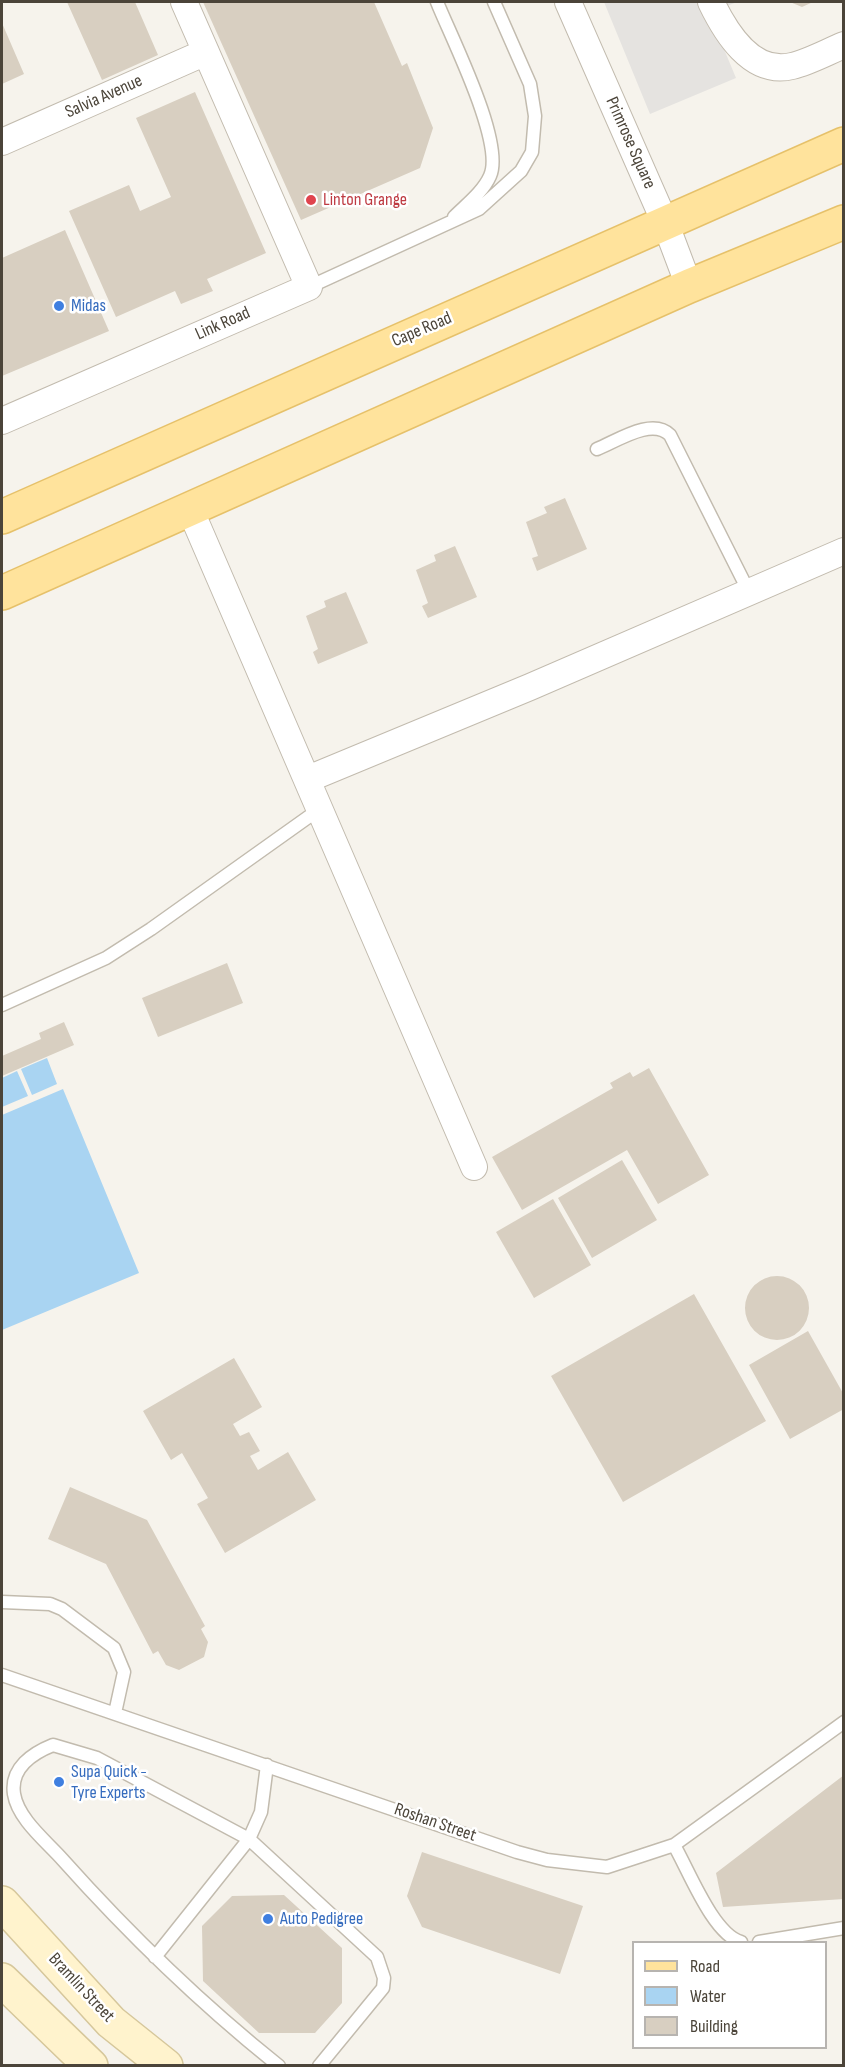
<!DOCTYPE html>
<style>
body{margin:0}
#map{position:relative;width:845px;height:2067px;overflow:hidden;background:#f6f3ec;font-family:"Sofia Sans Condensed",sans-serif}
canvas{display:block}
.frame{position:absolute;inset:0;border:3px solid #4b4439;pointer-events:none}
.legend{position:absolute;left:632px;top:1941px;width:195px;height:108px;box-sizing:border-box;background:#fff;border:2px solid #b7b4b0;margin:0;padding:8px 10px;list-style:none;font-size:18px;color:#4b4439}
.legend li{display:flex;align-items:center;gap:12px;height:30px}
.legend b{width:30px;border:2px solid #b7b4b0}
</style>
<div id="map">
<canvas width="845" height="2067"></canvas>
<div class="frame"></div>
<ul class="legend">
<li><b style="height:8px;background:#ffe39c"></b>Road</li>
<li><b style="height:16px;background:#a9d4f2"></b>Water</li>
<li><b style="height:16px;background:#d8cfc1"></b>Building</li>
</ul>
</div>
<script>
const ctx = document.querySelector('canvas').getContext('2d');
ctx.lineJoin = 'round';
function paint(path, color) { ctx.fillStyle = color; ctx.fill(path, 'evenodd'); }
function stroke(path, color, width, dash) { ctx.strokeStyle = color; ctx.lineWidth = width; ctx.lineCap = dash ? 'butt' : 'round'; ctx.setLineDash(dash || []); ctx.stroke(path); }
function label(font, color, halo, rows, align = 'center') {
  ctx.font = font + ' "Sofia Sans Condensed",sans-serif'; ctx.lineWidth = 5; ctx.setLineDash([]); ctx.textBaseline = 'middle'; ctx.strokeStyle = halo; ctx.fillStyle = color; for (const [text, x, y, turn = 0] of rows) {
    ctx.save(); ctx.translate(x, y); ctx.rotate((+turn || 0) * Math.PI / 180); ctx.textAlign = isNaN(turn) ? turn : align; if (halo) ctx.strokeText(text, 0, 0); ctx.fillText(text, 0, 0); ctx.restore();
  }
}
paint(new Path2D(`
 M604,2H737L709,13L736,78L650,114Z`), '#e5e3e0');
paint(new Path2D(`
 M47,1058L57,1084L32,1095L21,1069Z
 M17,1071L28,1096L2,1107V1078Z
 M63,1089L139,1273L2,1330V1115Z`), '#a9d4f2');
paint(new Path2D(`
 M67,2H135L158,55L102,80Z
 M203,2H374L402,66L407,63L433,128L420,168L301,220Z
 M790,2H813L802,7Z
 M2,23L24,74L2,84Z
 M195,92L266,253L207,279L213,291L181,304L175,291L116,317L69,211L129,185L140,211L171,197L136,118Z
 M65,230L109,331L2,376V258Z
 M565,498L587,549L537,571L532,558L538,556L526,522L547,513L544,507Z
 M455,546L477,597L428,618L422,606L428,603L416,570L436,561L434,555Z
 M346,592L368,643L318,664L313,652L318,649L306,616L326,607L324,601Z
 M227,963L243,1003L158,1037L142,998Z
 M64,1022L74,1045L2,1076V1056L41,1039L39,1033Z
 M649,1068L709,1175L658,1204L627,1150L522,1210L492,1157L613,1088L610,1083L630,1072L633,1077Z
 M622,1160L657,1220L592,1258L558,1198Z
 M553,1199L591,1265L534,1298L496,1232Z
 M745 1308a32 32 0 1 1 64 0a32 32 0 1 1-64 0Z
 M694,1294L766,1421L623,1502L551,1376Z
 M808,1331L844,1395V1409L790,1439L749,1365Z
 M234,1358L262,1407L233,1424L240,1436L249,1432L260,1451L250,1456L258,1470L288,1452L316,1500L225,1553L197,1504L208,1498L182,1453L171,1460L143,1411Z
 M70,1487L147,1520L205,1626L201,1629L208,1642L204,1657L179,1670L166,1665L158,1651L153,1654L106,1564L48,1539Z
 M844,1775V1899L723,1907L716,1873Z
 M422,1852L583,1906L560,1974L422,1927L407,1896Z
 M284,1895L342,1948V2003L315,2033H259L203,1981L202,1926L232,1896Z`), '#d8cfc1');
const lane = new Path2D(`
 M437,2C451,37 505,143 490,176C483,192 466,205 454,217
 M309,287L479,209L521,171L532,152L535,116L530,84L494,2
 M597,449C617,441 652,417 670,435L749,592
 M2,1005L106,958L151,929L321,808
 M2,1602L50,1604L62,1609L114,1648L124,1672L115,1713
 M2,1675L517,1852L547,1860L607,1867L674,1845L844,1722
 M674,1845C689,1871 713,1934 741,1942
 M759,1942L844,1928
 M155,1957L249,1839L261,1812L267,1765
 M279,2066C200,2003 129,1934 62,1859C46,1841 18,1819 14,1794C10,1768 33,1753 53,1745L97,1758L249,1839L377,1957L384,1978L383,1988L319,2066`);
const street = new Path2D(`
 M568,2L666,225L689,286
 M711,2C725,31 751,76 792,66C809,62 827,52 844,45
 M2,142L206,52
 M2,421L309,287L184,2
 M190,509L474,1167
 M308,779L530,687L844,551`);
const secondary = new Path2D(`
 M2,1903L111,2022L166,2066
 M2,1980L91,2066`);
const primary = new Path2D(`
 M2,517L844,144
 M2,593L689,286L844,222`);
stroke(lane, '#c2bbae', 15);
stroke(street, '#c2bbae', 28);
stroke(secondary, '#d6c79b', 36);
stroke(primary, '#e6c16a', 36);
stroke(lane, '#fff', 12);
stroke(street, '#fff', 26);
stroke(secondary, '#fff3cd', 33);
stroke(primary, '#ffe39c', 33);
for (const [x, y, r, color] of [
 [311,200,6,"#e0444e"],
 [59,306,6,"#3f7fe0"],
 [59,1782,6,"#3f7fe0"],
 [268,1919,6,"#3f7fe0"]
]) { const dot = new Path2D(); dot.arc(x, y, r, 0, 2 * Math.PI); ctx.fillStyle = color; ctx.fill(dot); stroke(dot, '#fff', 2); }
label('18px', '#4b4439', '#fff', [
 ["Salvia Avenue",104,97,-24],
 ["Primrose Square",630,143,66],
 ["Link Road",223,324,-24],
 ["Cape Road",422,330,-23],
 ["Roshan Street",435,1823,19],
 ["Bramlin Street",81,1988,47]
]);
label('18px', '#be3a42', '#fff', [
 ["Linton Grange",323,200]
], 'left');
label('18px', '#366cbe', '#fff', [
 ["Midas",71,306],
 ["Supa Quick -",71,1772],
 ["Tyre Experts",71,1793],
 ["Auto Pedigree",280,1919]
], 'left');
</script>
